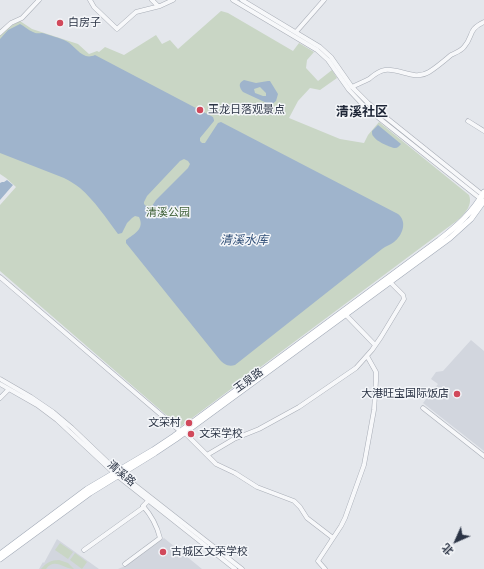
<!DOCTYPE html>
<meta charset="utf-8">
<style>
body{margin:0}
#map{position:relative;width:484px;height:569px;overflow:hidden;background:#e4e7ec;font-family:"Titillium Web","Noto Sans SC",sans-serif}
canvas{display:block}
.north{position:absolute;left:436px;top:521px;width:40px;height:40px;-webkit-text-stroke:3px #f4f6f9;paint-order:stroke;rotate:225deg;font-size:11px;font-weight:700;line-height:16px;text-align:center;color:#2b3445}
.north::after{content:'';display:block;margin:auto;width:14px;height:18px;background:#2b3445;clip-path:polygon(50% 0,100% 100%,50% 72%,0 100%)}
</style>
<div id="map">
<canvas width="484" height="569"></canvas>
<div class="north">北</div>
</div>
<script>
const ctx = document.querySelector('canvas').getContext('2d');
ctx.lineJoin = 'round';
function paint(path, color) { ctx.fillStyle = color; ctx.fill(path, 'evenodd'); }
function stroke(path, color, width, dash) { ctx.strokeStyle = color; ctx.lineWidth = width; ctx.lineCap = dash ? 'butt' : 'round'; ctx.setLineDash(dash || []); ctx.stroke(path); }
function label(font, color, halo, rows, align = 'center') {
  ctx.font = font + ' "Titillium Web","Noto Sans SC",sans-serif'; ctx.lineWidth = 3; ctx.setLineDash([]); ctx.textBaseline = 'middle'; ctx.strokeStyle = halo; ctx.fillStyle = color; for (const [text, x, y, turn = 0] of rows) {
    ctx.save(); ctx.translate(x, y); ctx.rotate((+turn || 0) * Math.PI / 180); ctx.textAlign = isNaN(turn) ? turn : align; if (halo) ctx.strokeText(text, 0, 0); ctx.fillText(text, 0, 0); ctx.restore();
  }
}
paint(new Path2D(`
 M471,340L484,351V451L423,403L438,384L431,379L436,372L443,371Z
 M164,538L202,569H118L125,566Z
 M57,539L99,569H39L43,562L44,563Z`), '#d2d6de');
paint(new Path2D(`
 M221,11L228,13L293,51L299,43L314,52L307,60L306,68L318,81L332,70L337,78L320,90L310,88L298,101L289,118L340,139L364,143L368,135L379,122L469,195C475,210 454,223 443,231L180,427L0,271V205L16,187L6,178L0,174V36L7,28L20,21L32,29L78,44L89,54L97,51L99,52L105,47L124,55L156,35L162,44L170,40L178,49Z
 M60,543L73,552L68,559L55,550Z
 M75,553L87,562L82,569L70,560Z
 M59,560L68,563L74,569C65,569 54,557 46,569H41C46,563 51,560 59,560Z`), '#c9d6c5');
paint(new Path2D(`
 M20,24C24,26 28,30 33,32C36,34 39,33 42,33C47,34 62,39 66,41C76,46 82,61 95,55L213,117L214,120V121L200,138V141L202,143H205L218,123L221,122L398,214C408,222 402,236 394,242C390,245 386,246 382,249L235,365C228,367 224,364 220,360L126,243V240C134,234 145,229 139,217L135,216L132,218L127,223L122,233L118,234C107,219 94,200 80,188C75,184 70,181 64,178L0,153V39L8,30ZM184,159L188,161L190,164L188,168L156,200L152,206L149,208L147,207L144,204V202L147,196L180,161Z
 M244,80L256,83L268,81H270L278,94L276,101L271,105L243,92C239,87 238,83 244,80ZM260,87L266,93V96H263L255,93L254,89Z
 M378,125L401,144C399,146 398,148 395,148C391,148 376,141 374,137C372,135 372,134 372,131Z
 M7,180L13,185L0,200V183L2,182H4Z`), '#9fb4cc');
const minor = new Path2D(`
 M90,0L94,7L117,29L136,12L160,6L173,0
 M152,0L158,6
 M233,0L317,50L328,60L349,90L365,107L482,200
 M242,0L320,47L331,57L352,87L368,103L484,196
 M296,32L324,0
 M0,33L11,23L22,18L39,0
 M352,87C358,84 363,82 369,79C374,75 378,71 385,70C400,68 414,81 429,72C437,67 444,61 451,55C455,53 461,51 464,47C474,36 467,30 484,22
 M468,121L484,131
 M0,277L180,431
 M346,315L375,345
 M0,379L31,397L53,412L72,428L117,471L242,569
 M0,384L37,405L57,420L115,474L235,569
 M0,398L9,389
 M423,408L484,456
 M185,433L216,464L235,473L257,487L294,501L300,507L307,518L333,538
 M207,455L234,439L259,429L299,407L356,368L372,350L381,337L404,299L403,295L390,282
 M84,550L144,507
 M125,564L160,538C157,526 151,515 143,506L148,501
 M325,569L318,561L341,526L345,518L364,465L374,410L376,381V372L367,356`);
const major = new Path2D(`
 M0,554L87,489L153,450L174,436L439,240C457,226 473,212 484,192
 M0,559L90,493L155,453L176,439L450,238L471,219L484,201`);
stroke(minor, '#a9aeb7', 5);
stroke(major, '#a3abb8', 6);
stroke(minor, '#f7f8fa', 4);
stroke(major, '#fff', 5);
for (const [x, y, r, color] of [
 [60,23,4,"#d1495b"],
 [200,110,4,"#d1495b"],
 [457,394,4,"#d1495b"],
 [189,423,4,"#d1495b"],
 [191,434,4,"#d1495b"],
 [163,552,4,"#d1495b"]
]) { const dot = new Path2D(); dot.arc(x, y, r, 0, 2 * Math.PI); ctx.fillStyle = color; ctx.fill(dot); stroke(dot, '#f4f6f9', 1.5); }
label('11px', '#2b3445', '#f4f6f9', [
 ["白房子",68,23],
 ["玉龙日落观景点",208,110],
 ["大港旺宝国际饭店",449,394,"right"],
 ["文荣村",181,423,"right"],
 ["文荣学校",199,434],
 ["古城区文荣学校",171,552]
], 'left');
label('11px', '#3f6138', '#f4f6f9', [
 ["清溪公园",168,213]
]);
label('11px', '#2b3445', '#f4f6f9', [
 ["玉泉路",249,381,-36],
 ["清溪路",121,474,40]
]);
label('italic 12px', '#34527a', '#f4f6f9', [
 ["清溪水库",244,241]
]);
label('bold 13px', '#1d2536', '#f4f6f9', [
 ["清溪社区",362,113]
]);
</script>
